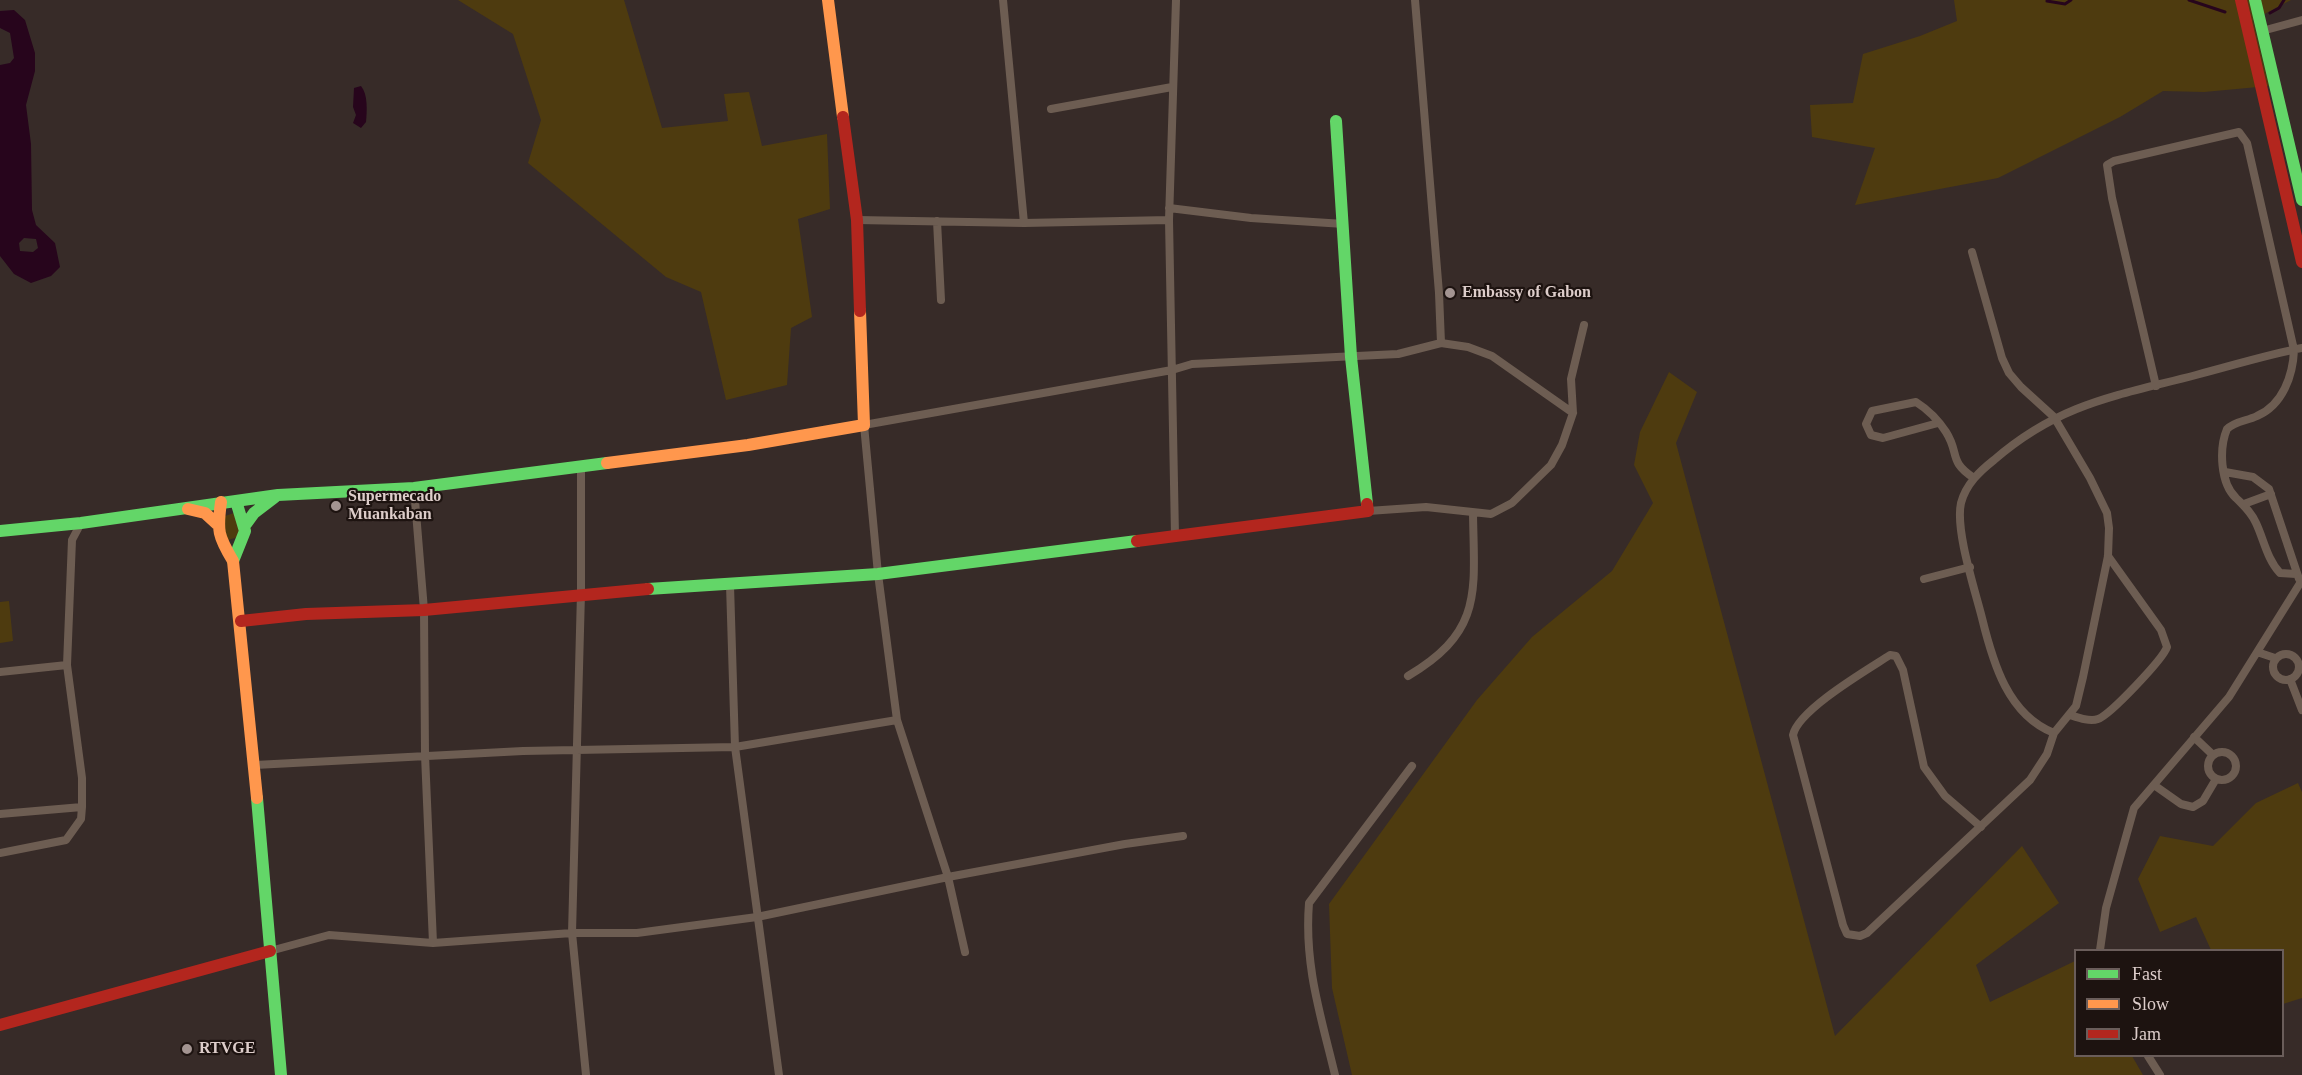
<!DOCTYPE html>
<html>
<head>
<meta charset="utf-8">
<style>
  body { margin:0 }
  #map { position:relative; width:2302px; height:1075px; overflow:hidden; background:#372b28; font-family:"Times New Roman",serif }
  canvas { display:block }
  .legend { position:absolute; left:2074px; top:949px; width:210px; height:108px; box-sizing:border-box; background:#1d1310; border:2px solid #6a5d5a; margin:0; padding:8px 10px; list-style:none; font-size:18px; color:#ddcdca }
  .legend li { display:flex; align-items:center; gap:12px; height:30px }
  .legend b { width:30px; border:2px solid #6a5d5a }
</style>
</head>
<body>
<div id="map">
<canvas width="2302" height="1075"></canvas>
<ul class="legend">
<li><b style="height:8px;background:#63d668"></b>Fast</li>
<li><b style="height:8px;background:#ff974d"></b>Slow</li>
<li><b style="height:8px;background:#b3261e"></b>Jam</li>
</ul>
</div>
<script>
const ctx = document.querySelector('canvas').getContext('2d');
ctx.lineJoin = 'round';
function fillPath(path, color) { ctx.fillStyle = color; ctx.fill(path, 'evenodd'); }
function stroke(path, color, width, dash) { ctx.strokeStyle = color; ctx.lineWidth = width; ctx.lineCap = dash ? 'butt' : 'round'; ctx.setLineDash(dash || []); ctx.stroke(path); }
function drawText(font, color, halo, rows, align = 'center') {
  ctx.font = font + ' "Times New Roman",serif'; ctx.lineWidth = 4.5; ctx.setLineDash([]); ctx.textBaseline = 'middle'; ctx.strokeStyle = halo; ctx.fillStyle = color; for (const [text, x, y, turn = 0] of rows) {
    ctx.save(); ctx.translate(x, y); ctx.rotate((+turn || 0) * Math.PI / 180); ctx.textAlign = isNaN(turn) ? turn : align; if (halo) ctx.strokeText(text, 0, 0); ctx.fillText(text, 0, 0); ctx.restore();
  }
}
fillPath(new Path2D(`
  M458 0H624L662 128 728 121 724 94 749 92 762 146 827 134 830 209 798 219 812 317 791 328 787 385 726 400 701 292 666 277 528 163 541 120 513 34Z
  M1954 0H2291L2253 20 2269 86 2204 92 2163 91 2120 117 1998 178 1855 205 1875 148 1812 137 1810 105 1853 103 1863 54 1920 36 1957 21Z
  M1669 372 1697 392 1676 443 1835 1036 2022 846 2059 903 1976 965 1990 1002 2075 961 2076 1056H2132L2143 1075H1352L1332 988 1329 904 1477 700 1532 637 1612 571 1653 503 1634 465 1640 432Z
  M234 513 241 516V536L228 540 223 536 221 522 225 516Z
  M9 601 13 641 0 643V602Z
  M2298 783 2302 792V998L2283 1004 2282 950H2211L2196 917 2160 932 2138 879 2160 836 2213 846 2256 803Z`), '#4e3b0f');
fillPath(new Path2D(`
  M14 10 25 20 35 53V71L26 105 31 144 32 210 36 225 55 243 60 267 51 276 31 283 14 274 0 256V65L10 63 14 58 10 33 0 28V11ZM24 238 36 239 38 248 33 252 20 251 19 243Z
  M361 86C368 94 367 111 366 122L361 128 353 123 356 115 353 107 354 88Z`), '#27051c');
stroke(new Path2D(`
  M2189 0 2225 12
  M2047 1 2065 4 2071 0
  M2270 13 2279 8 2284 0`), '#27051c', 3);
stroke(new Path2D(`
  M1003 0 1024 223
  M2262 31 2302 20
  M1051 109 1172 87
  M1169 208 1251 218 1344 224
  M857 220 1024 223 1169 220
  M937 221 941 300
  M1972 252 2002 358 2009 373 2021 387 2054 417 2090 478 2107 513 2109 528 2108 556 2083 677 2076 706 2054 733 2047 754 2030 780 1867 933 1860 936 1847 934 1843 925 1793 735C1798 710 1867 670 1890 655L1896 656 1903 670 1924 767 1945 796 1981 827
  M1441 343 1468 347 1492 356 1573 413
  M2156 386 2112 198 2107 165 2114 161 2239 132 2247 143 2294 350C2293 375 2283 405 2257 416 2247 421 2235 421 2227 429 2219 448 2220 483 2236 498 2244 506 2251 512 2256 523 2264 540 2267 559 2280 573L2296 574
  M1938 423 1883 438 1871 435 1866 424 1872 411 1916 402C1927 409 1939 421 1946 432 1960 454 1948 461 1974 478
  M581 466V593L572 933 586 1075
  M2225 472 2253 477 2269 489 2299 579
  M414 488 424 610 425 755 433 943
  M2244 504 2271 494
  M1368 511 1426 507 1491 514 1512 503 1551 465 1562 445 1573 413 1571 379 1584 325
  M1175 536 1169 220 1176 0
  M1924 579 1970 567
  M730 585 735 747 779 1075
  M2257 652 2275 658
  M2273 667a13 13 0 1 1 26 0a13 13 0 1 1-26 0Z
  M0 672 67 665
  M1408 676C1484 631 1474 591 1473 513
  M2290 679 2302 710
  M2070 715C2079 718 2090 722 2098 719 2110 715 2163 659 2167 647L2161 630 2108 556
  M2054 733C2008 715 1993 663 1982 618 1975 590 1955 530 1961 503 1966 484 1980 471 1994 460 2060 403 2116 396 2196 375 2231 366 2266 355 2302 348
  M2194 737 2213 755
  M2208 766a14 14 0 1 1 28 0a14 14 0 1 1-28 0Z
  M255 765 523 751 735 747 897 720
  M2154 785 2181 804 2193 807 2203 801 2216 779
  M0 814 82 807
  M0 853 66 840 81 819 82 807V778L67 665 72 540 81 523
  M2100 950 2106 908 2134 808 2229 697 2302 580
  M270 951 329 935 433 943 572 933H637L757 917 948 877 1125 844 1183 836
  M965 952 948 877 897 720 878 574 864 425 1172 370 1192 364 1398 354 1441 343 1439 293 1415 0
  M2148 1056 2160 1075
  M1335 1075C1321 1016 1304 966 1309 903L1412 766`), '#6d5d52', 8);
stroke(new Path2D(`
  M2255 0 2302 200
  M1336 121 1351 357 1367 504
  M246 524 254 513 275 497
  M0 531 81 523 278 495 414 488 607 463
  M233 561 245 531 236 501
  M648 589 878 574 1137 541
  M257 798 281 1075`), '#63d668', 12);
stroke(new Path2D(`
  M828 0 843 117
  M607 463 748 445 864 425 860 311
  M221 502C217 531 218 536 233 561L257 798
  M188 509 205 513 217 524`), '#ff974d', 12);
stroke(new Path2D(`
  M2241 0 2302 262
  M843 117 857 220 860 311
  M1137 541 1368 511 1367 504
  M241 621 306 614 424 610 648 589
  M0 1025 270 951`), '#b3261e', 12);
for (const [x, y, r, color] of [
  [1450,293,6,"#a39491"],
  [336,506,6,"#a39491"],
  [187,1049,6,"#a39491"]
]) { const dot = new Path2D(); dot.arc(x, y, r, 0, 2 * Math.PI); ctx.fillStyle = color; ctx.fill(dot); stroke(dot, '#1d1310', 2); }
drawText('bold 16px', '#ddcdca', '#1d1310', [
  ["Embassy of Gabon",1462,293],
  ["Supermecado",348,497],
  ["Muankaban",348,515],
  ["RTVGE",199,1049]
], 'left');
</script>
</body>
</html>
